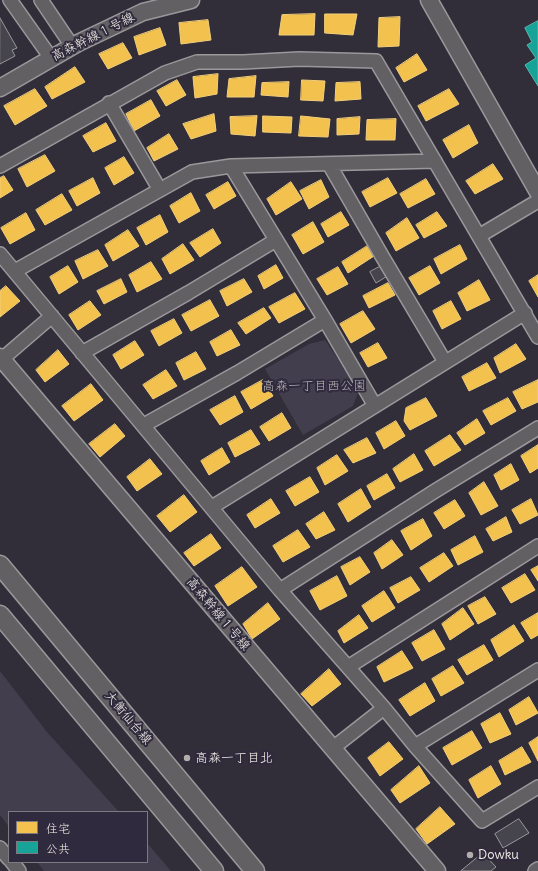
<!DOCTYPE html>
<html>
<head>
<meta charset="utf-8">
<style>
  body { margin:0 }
  #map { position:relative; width:538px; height:871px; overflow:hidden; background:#312e39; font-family:Delius,"Klee One",sans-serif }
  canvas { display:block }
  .legend { position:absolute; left:8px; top:811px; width:140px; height:52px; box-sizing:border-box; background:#2f2a3d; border:1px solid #7e7a81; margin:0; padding:5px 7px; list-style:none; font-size:12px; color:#f4f1e8 }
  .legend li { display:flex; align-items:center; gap:8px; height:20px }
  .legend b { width:20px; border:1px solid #7e7a81 }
</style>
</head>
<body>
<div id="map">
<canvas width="538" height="871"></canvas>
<ul class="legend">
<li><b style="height:11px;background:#f2c14e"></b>住宅</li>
<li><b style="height:11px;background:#17a398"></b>公共</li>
</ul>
</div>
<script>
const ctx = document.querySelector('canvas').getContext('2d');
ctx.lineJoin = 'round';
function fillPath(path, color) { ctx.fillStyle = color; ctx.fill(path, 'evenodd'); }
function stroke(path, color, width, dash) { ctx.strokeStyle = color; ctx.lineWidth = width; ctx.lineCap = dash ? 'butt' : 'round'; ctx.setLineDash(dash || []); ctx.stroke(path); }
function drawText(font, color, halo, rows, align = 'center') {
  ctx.font = font + ' Delius,"Klee One",sans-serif'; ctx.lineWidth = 4; ctx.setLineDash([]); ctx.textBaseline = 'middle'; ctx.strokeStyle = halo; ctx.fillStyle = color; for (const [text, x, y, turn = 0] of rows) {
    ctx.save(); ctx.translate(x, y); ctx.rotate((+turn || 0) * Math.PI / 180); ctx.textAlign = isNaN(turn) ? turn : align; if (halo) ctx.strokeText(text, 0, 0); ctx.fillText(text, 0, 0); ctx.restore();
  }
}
fillPath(new Path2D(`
  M325 340 359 390 353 406 303 435 265 369 309 344Z
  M0 671 47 732 119 812H9V827L0 815Z
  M147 843 171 871H44L37 862H147Z`), '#423e4d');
const homes = new Path2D(`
  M315 14 314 35H279L282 15Z
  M325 14H357L353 35 325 33Z
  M400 17 399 46 378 47 379 18Z
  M208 20 211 40 181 44 179 23Z
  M160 28 166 45 139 55 134 37Z
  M123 43 132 58 108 69 99 54Z
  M417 54 427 70 404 82 396 68Z
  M75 67 85 82 52 99 45 87Z
  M218 74 217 94 195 98 193 77Z
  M256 76 254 97H227L229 79Z
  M177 80 186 95 166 106 157 91Z
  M302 80 325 81 323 101 301 100Z
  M289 82 288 97 261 95 262 83Z
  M360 82 361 99 335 101 336 83Z
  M35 89 47 106 15 125 4 106Z
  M449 89 459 104 426 121 418 106Z
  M151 100 160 116 134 131 126 114Z
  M214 114 216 131 191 139 183 124Z
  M257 116 255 136 231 134 230 117Z
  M263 116 292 117 291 133 263 132Z
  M301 116 330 119 328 137 299 136Z
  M360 117 359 134 337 135V119Z
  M396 119 395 140H366L367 120Z
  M106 123 116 141 93 152 83 136Z
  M469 125 478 143 453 158 443 140Z
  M169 134 178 149 154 161 147 148Z
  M45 155 55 171 27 187 18 169Z
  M124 157 134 173 114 185 105 168Z
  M493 164 503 179 475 194 466 181Z
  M4 176 13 190 0 198V178Z
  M93 178 100 193 77 206 69 191Z
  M388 178 397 193 370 207 362 192Z
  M426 179 435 194 408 208 400 194Z
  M321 180 329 197 309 209 300 191Z
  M228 182 236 196 214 209 206 195Z
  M291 182 302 199 276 215 267 199Z
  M191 193 200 211 179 223 170 206Z
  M62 194 72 210 45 225 36 210Z
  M341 212 349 225 328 237 321 224Z
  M437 212 447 226 424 238 416 225Z
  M26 213 35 230 10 244 1 228Z
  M160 215 168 232 146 245 137 228Z
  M407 218 419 238 396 251 386 233Z
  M313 222 324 242 303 254 292 235Z
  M213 229 221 243 200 257 190 243Z
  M128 230 139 246 113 261 105 245Z
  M183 244 194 260 170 274 162 259Z
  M369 245 374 256 348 273 342 262Z
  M460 245 467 259 441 274 434 259Z
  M98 250 108 266 83 279 75 261Z
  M151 262 162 279 137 292 129 275Z
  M276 265 283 278 264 289 258 276Z
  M68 266 78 282 59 294 50 277Z
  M430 266 440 283 419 295 409 278Z
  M338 267 348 284 327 295 317 279Z
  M538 275V297L529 281Z
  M121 279 127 292 104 304 97 291Z
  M244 279 252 292 227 306 220 291Z
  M479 280 490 300 467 311 458 293Z
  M388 283 395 295 369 308 363 296Z
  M6 286 20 301 0 317V291Z
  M295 293 305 309 279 323 269 307Z
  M210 300 219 316 191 331 182 315Z
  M90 301 101 315 78 330 69 315Z
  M451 301 461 319 442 329 433 311Z
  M264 308 271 318 246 334 238 323Z
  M363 311 375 329 351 343 340 324Z
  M174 319 182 333 159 346 151 331Z
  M231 330 240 345 217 356 210 342Z
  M135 341 144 355 121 369 113 355Z
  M378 343 387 358 368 367 360 353Z
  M516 344 526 359 500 373 494 358Z
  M58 350 69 364 45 382 36 370Z
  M196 352 206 369 184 380 176 363Z
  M487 363 496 378 469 391 462 377Z
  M166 370 177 386 153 399 143 385Z
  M263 380 273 396 251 409 241 392Z
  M538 380V402L522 409 513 392Z
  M91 384 103 400 74 421 62 406Z
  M235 396 243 412 220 425 210 410Z
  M426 398 437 416 410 430 404 421 406 408Z
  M508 398 516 411 491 425 483 411Z
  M282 413 291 428 269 441 260 427Z
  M477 419 485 433 465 445 457 433Z
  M396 421 405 436 384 449 376 433Z
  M115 424 125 436 100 457 89 444Z
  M251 430 260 444 235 457 228 443Z
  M450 435 461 450 434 466 425 451Z
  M367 438 376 453 353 463 344 450Z
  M538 445V468L530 473 521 456Z
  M222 448 230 462 209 475 201 461Z
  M414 454 423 470 400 482 393 469Z
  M337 455 348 471 325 485 317 468Z
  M150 459 162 474 137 491 127 477Z
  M511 464 519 480 501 490 494 475Z
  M387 474 395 488 374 500 367 486Z
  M310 477 319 492 295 506 286 491Z
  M484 482 498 506 481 515 469 493Z
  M361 489 371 507 348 522 338 504Z
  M184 495 197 512 170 532 157 516Z
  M271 499 280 513 255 528 247 515Z
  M531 499 538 515 520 524 512 510Z
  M455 500 465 516 444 529 434 513Z
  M324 512 335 530 316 539 306 524Z
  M506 517 512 532 493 541 486 529Z
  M423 519 432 536 411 550 401 531Z
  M298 530 310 547 283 562 273 546Z
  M211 534 221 548 194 566 184 553Z
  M475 536 483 552 458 565 451 550Z
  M392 540 403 555 382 569 374 553Z
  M444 553 453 566 429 582 420 568Z
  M360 557 370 572 350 585 341 567Z
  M538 566V581L531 570Z
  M242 567 257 587 228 606 215 586Z
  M525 574 535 590 511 603 502 588Z
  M337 576 347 596 320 610 310 591Z
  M411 577 420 590 398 603 390 588Z
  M384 591 395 608 372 622 362 606Z
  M485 597 496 614 478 624 468 606Z
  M268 603 280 619 252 639 243 624Z
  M463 608 474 624 450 640 442 624Z
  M538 613V635L531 639 521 623Z
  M359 615 368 628 344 643 338 631Z
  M514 625 524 641 499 657 491 640Z
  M434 630 445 649 422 661 412 643Z
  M484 645 493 660 467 675 458 660Z
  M402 651 413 668 384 682 377 667Z
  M453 666 464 683 441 696 432 679Z
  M329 669 341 684 312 706 301 694Z
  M425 683 435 701 410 716 399 700Z
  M529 697 538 713 516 725 509 710Z
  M500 713 511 734 490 743 481 724Z
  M472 731 482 748 452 765 443 748Z
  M538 737V761L529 743Z
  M389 742 403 759 380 776 368 758Z
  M522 747 531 762 505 775 499 761Z
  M419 766 430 783 400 803 391 790Z
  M491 766 501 784 478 798 469 780Z
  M440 807 455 824 427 844 416 829Z`);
fillPath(homes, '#f2c14e');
stroke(homes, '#f3cf7c', 1);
const public = new Path2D(`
  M538 21V86L525 65 536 58 527 45 532 42 525 28Z`);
fillPath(public, '#17a398');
stroke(public, '#59bab0', 1);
const building = new Path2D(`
  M0 18 17 48 12 50 15 56 0 64Z
  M383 265 389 275 376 283 370 272Z
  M519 819 529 833 503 848 495 834Z
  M483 853 496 867 491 871H461Z`);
fillPath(building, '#46444c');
stroke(building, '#9a989b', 1);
const minor = new Path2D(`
  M10 0 51 58
  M41 0 72 46
  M109 103 160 190
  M329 164 382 256 445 362
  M0 166 165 73 197 62H243L299 59 376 61 538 337
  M231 166 325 320 375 406
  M479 236 538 201
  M0 254 280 590 384 708 415 746 482 821 538 787
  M15 271 192 172 231 166 435 161
  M82 353 188 293 276 240
  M2 359 52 316
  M144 425 237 373 325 320
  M212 507 525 313
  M280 590 435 491 538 428
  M348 667 538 546
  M415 746 538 670
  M333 748 384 708
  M0 848 9 859
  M12 862 19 871
  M535 871 538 869`);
const tertiary = new Path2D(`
  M429 0 538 192
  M0 88 78 43 143 12 191 0
  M0 357 437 871`);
const secondary = new Path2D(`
  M0 565 255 871
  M0 615 214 871`);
stroke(minor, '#9a989b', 16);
stroke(tertiary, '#9a989b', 19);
stroke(secondary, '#9a989b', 21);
stroke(minor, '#626063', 13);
stroke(tertiary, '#626063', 16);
stroke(secondary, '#626063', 18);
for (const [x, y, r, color] of [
  [187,758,4,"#b0adab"],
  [470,855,4,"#b0adab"]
]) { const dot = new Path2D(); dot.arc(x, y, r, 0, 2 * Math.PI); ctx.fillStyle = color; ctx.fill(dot); stroke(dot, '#2f2a3d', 1.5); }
drawText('13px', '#f4f1e8', '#2f2a3d', [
  ["高森幹線１号線",93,37,-27],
  ["高森幹線１号線",218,614,50],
  ["大衡仙台線",128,718,50]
]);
drawText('13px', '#b7b3b3', '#2f2a3d', [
  ["高森一丁目西公園",314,386]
]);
drawText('13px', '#f4f1e8', '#2f2a3d', [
  ["高森一丁目北",195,758],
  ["Dowku",478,855]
], 'left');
</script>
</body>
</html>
